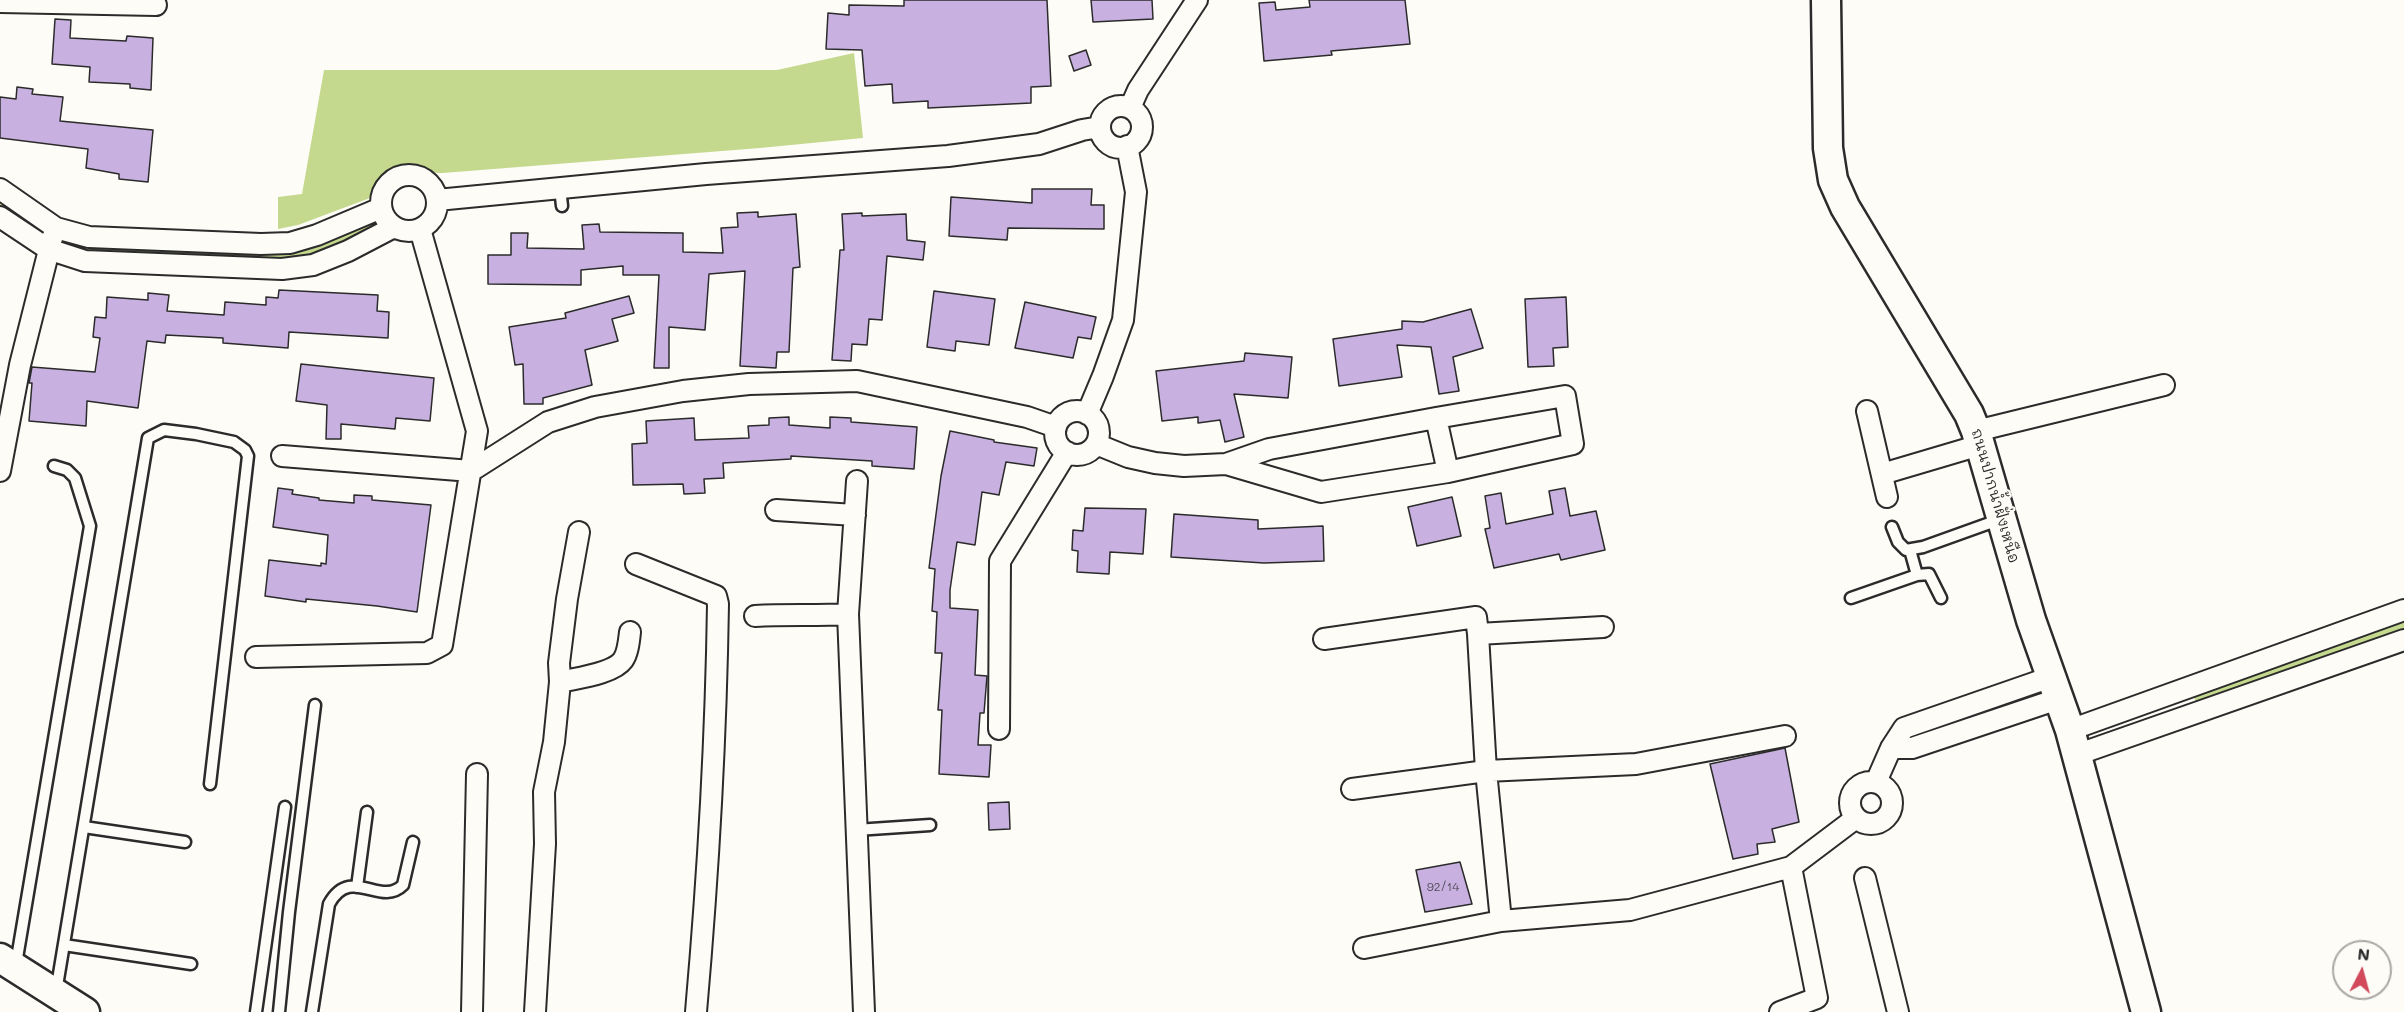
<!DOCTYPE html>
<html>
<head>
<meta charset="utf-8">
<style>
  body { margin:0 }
  #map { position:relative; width:2404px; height:1012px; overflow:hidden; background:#fdfcf7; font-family:Mali,sans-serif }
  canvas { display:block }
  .north { position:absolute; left:2332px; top:940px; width:60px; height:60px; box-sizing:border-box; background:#fdfcf7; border:2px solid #a9a8a5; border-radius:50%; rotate:6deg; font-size:16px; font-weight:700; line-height:24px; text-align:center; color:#2b2b2b }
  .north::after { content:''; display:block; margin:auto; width:21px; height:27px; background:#d1495b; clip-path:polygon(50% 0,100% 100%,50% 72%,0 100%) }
</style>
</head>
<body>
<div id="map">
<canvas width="2404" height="1012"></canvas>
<div class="north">N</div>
</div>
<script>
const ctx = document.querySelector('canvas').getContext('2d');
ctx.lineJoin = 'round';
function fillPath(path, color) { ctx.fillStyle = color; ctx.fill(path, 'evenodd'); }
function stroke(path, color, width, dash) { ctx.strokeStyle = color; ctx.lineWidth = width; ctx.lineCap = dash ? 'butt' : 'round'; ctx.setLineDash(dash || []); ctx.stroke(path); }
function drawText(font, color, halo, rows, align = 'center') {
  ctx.font = font + ' Mali,"Playpen Sans Thai",sans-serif'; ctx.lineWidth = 4.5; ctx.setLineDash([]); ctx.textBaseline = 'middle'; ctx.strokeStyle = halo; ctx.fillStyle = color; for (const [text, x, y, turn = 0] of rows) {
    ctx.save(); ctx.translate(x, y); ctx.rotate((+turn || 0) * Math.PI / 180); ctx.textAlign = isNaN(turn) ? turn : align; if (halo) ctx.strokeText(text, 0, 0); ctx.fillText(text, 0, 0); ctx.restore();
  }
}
fillPath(new Path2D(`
  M854 53 863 138 760 148 443 173C418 173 404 165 380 176L370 198 298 225 278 229V197L302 194 324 70H777Z
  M0 196 39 224 32 233 0 212Z
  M374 216 379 227 309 257 276 261 102 254 73 250 76 239 258 251Z
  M2404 616V633L2198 707 2192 692Z`), '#c5d98e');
const building = new Path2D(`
  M904 0H1047L1051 86 1031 87V103L928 108V101L893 103 892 84 865 86 862 50 826 49 828 13 849 15V5L904 6Z
  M1091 0H1152L1153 19 1093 22Z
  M1309 0H1405L1410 44 1331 51 1332 55 1264 61 1259 3 1275 2 1276 10 1310 7Z
  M55 19 71 20 70 38 126 41 127 36 153 38 151 90 130 88V84L89 82 90 67 52 64Z
  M1086 50 1091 65 1074 71 1069 56Z
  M17 87 33 89 32 94 63 97 60 121 153 130 148 182 119 179V174L86 168 88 149 0 138V97L16 99Z
  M1032 189H1092L1091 205H1104V229L1008 228 1007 240 949 236 951 197 1032 203Z
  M758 212V217L796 214 800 267 793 268 789 352H777L776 368 740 366 745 271 709 274 705 330 669 327V368H654L659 275H623V266L581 270V285L488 284V255H511V233H528L527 248 584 249 582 225 599 224 600 232 683 233V252L723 253 721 228 738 227 737 213Z
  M862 213V216L906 214 907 240 925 242 923 260 887 256 882 320 869 319 867 345 852 344 851 361 832 360 840 250H844L842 214Z
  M279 290 378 295 377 311 389 312 388 338 289 332 288 348 223 343V338L166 335 165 343 147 341 138 408 87 401 86 426 29 421 32 383H29L32 367 95 372 100 338 93 337 95 317 106 318 107 297 148 300V293L169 295 167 311 224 315 225 302 266 305V297L278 298Z
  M934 291 995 299 989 345 956 341 955 351 927 347Z
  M629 296 634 313 612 319 618 341 585 350 592 385 543 398V404H524L523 364 515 365 509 327 566 318 565 313Z
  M1566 297 1568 347 1553 348 1554 366 1528 367 1525 299Z
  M1025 302 1096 317 1091 339 1078 337 1073 358 1015 348Z
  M1471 309 1483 348 1453 357 1459 391 1439 394 1431 347 1397 345 1402 377 1339 386 1333 339 1402 329V321L1423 322Z
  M1245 353 1292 357 1288 398 1234 394 1244 437 1225 442 1220 420 1198 423V417L1162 421 1156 371 1244 361Z
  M301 364 434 378 430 421 396 418 395 429 341 424V439H326L327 405 296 401Z
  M789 417V425L830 428V417L851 418V422L917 427 914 469 872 466V461L791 456V459L723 463 724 478 704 479 705 493 684 494 683 484 633 485 632 444 647 443 646 421 694 418 695 440 749 438 748 426 769 425V418Z
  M950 431 994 440V442L1037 448 1034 466 1006 462 999 495 982 492 975 545 957 542 950 590V608L978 610 975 675 987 676 984 713H980L978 745H991L989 777 939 774 942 710H938L942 653H935L937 612 932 611 935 569 929 568 941 476Z
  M278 488 293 490 292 494 319 498V500L354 503V495L372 496V500L431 505 417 612 377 606 306 599V602L265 596 269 560 321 566V563L326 564 328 535 273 527Z
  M1565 488 1570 516 1596 511 1605 550 1561 560 1559 554 1494 568 1485 529 1490 528 1485 496 1501 493 1506 524 1553 514 1549 491Z
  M1452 497 1461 536 1417 546 1408 507Z
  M1085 508 1146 509 1143 554 1110 552 1109 574 1077 572 1078 551 1072 550 1073 530 1083 531Z
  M1174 514 1258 520V529L1323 526 1324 561 1264 563 1171 557Z
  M1785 748 1799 822 1772 829 1775 842 1757 844 1758 854 1733 859 1710 764Z
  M1009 802 1010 829 989 830 988 803Z
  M1460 862 1472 904 1425 912 1416 870Z`);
fillPath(building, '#c8b1e0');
stroke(building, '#2b2b2b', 1.5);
const lane = new Path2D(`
  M560 188 562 206
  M1892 527 1898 542 1906 550 1923 547 2001 519
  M1910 550 1917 575 1929 574 1941 598
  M1851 598 1917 575
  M84 827 185 842
  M856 830 930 825
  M357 887 367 812
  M64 945 191 964
  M16 964 90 526 75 478 67 470 54 466
  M56 992 148 438 164 430 196 434 234 442 245 450 248 456 210 784
  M256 1012 285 807
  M279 1012 289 912 315 705
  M312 1012 329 904C351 864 380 908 403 885L413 842`);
const street = new Path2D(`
  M0 2 156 5
  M1100 127a21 21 0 1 1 42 0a21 21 0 1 1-42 0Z
  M1130 108 1138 90 1197 0
  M381 203a28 28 0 1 1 56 0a28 28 0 1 1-56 0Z
  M0 189 56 228 89 237 261 244 290 243 317 235 381 208
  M437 200 706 174 948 156 1039 144 1082 130 1100 127
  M0 217 48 249 85 261 282 269 313 265 348 251 394 227
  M1867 411 1887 497
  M1055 433a22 22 0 1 1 44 0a22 22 0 1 1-44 0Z
  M1087 414 1103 376 1123 320 1136 192 1127 146
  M1436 418 1448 472
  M1976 431 2164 385
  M1096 444 1128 457 1155 463 1184 466 1226 464 1269 449 1436 418 1565 396 1573 444 1448 472 1321 492 1226 464
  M282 456 471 471 548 422 595 407 683 391 749 384 857 381 1027 417 1056 427
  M0 471 20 365 52 238
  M1882 474 1980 445
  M857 481 848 614 864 1012
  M776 510 855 515
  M636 564 716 596 718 604C716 740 708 876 696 1012
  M755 616C787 614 817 616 848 614
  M1478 634 1603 627
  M1324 639 1476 617 1478 634 1486 771 1636 764 1785 736
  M256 657 427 653 442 645 477 431 420 229
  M560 682C576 678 613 674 623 660 628 653 629 641 630 632
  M999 729 1000 561 1067 452
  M2070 730 2404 610
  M1891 748H1912L2058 699
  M2076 755 2404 640
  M1850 803a21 21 0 1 1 42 0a21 21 0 1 1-42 0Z
  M1876 782 1891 748 1904 728 2051 677
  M1352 789 1486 771 1501 921
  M1865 878 1898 1012
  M1364 948 1501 921 1630 910 1791 867 1856 818
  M472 1012 477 774
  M535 1012 545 844 544 792 554 742 560 682 559 663 567 599 579 532
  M1780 1012 1817 998 1791 867`);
const secondary = new Path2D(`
  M1826 0 1828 148 1833 180 1845 207 1969 414 1976 431 2031 620 2070 730 2146 1012
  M0 958 85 1012`);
stroke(lane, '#2b2b2b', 15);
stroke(street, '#2b2b2b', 24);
stroke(secondary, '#2b2b2b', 33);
stroke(lane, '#fdfcf7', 10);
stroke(street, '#fdfcf7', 20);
stroke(secondary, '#fdfcf7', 28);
drawText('12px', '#524c58', null, [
  ["92/14",1443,887]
]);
drawText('15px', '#2b2b2b', '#fdfcf7', [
  ["ถนนปากน้ำฝั่งเหนือ",1995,496,74]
]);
</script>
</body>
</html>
